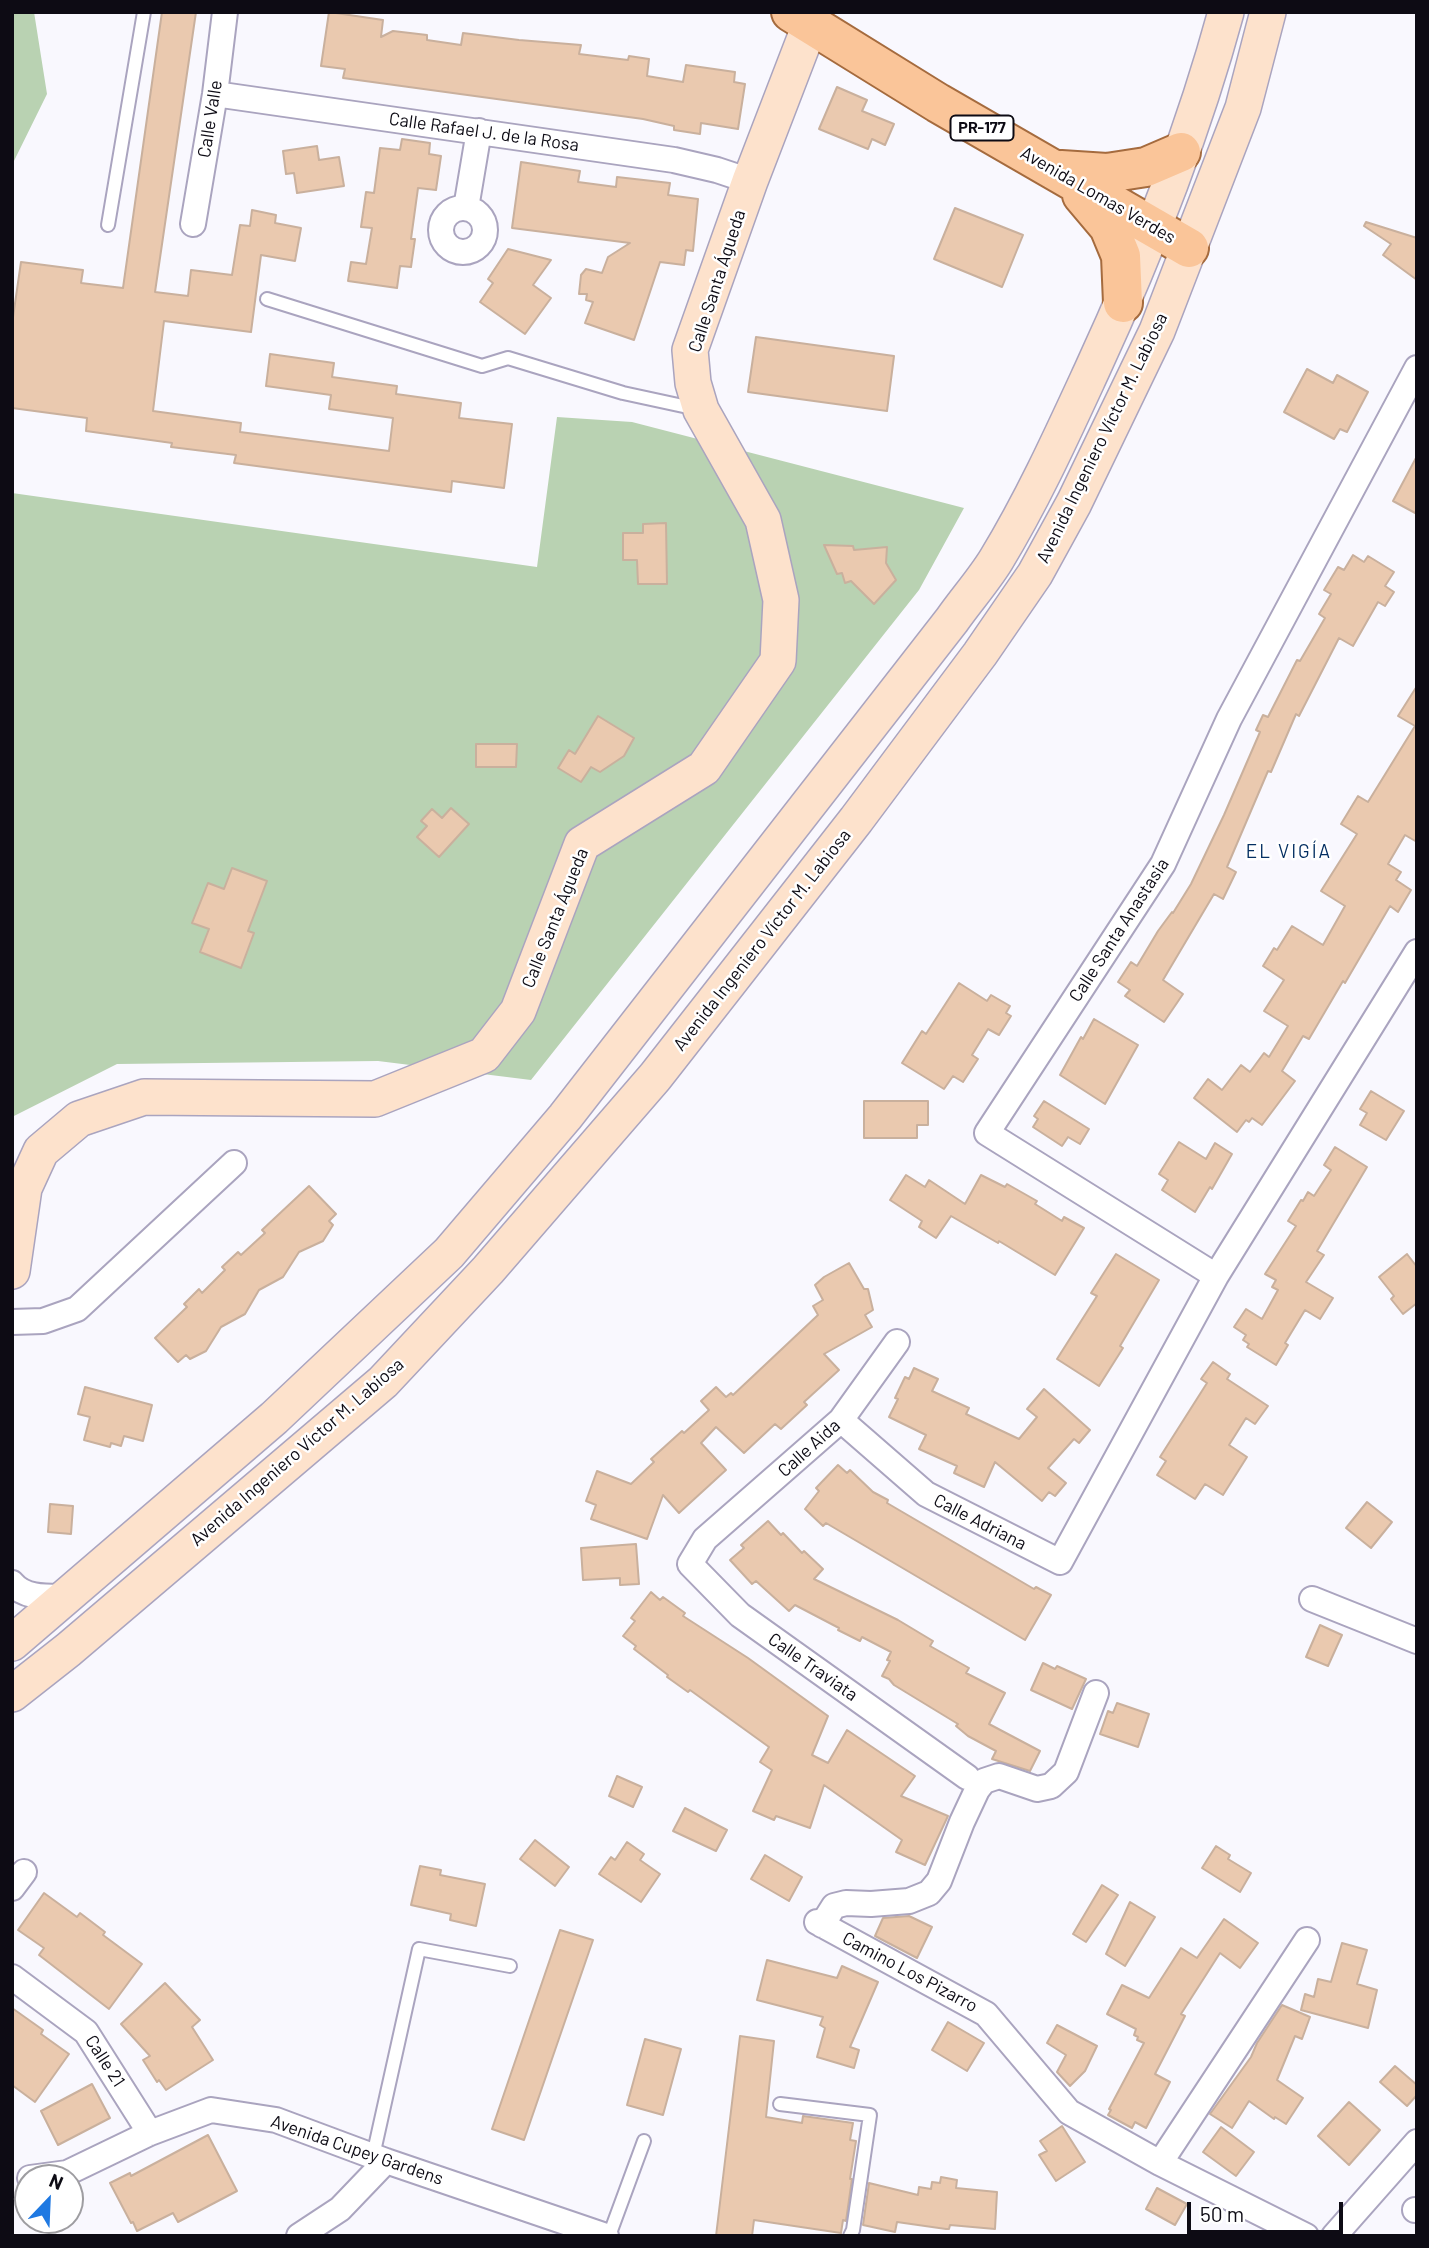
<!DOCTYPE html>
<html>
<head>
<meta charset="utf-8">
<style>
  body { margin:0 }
  #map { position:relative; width:1429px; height:2248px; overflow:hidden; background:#f9f8fe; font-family:Barlow,sans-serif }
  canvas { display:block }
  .frame { position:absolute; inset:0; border:14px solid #0d0b14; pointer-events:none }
  .north { position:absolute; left:14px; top:2164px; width:70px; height:70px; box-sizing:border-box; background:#fff; border:2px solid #9e9da1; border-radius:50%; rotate:23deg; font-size:19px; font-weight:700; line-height:28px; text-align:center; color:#0d0b14 }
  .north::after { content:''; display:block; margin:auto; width:24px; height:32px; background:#1f79e2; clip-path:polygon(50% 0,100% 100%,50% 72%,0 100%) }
  .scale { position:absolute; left:1187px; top:2202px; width:156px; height:32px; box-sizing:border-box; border:4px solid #0d0b14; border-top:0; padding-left:9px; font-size:21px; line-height:24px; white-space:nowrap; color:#0d0b14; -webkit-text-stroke:5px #fff; paint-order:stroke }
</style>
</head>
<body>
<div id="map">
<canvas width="1429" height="2248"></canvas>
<div class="frame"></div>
<div class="north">N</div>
<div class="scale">50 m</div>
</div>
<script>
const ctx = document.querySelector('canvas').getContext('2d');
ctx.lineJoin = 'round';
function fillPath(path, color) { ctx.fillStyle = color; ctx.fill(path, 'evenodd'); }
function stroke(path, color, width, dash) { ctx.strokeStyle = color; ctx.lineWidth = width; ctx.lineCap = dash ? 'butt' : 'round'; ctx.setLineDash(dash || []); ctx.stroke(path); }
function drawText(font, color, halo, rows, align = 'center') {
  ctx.font = font + ' Barlow,sans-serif'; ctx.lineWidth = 5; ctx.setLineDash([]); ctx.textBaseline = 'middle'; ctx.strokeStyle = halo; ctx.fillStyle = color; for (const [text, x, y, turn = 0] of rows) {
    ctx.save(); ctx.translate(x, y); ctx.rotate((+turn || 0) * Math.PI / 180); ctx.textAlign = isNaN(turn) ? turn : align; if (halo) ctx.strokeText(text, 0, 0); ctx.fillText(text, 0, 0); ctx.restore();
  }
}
fillPath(new Path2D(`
  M12 12H34L47 94 12 165Z
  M557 417 632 422 964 508 919 590 531 1080 378 1061 117 1064 12 1117V493L537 567Z`), '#b9d2b2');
const building = new Path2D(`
  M162 12H196L155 292 188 296 191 270 232 275 240 225 250 226 252 210 276 215 275 223 301 228 295 261 261 255 251 332 164 321 153 411 241 423 240 432 389 451 393 418 329 409 331 395 266 386 270 354 334 363 332 377 397 386 396 394 461 403 459 418 512 424 504 488 452 481 451 492 234 463 236 455 171 447 172 443 86 431 87 418 12 408V324L21 262 83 270 81 283 123 288Z
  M329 12 383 20 381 37 393 31 427 35V40L461 45 463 33 519 40 581 45 579 54 628 60 629 56 649 59 647 76 683 82 686 65 735 72 734 82 745 84 738 129 701 123 700 134 674 130V126L643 119 343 78 345 69 321 66Z
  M837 87 867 100 862 111 894 124 885 145 872 139 868 149 819 129Z
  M402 139 430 143 429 154 441 156 436 190 418 188 411 239H415L411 267 400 266 397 288 348 281 351 262 366 264 372 228 361 227 366 192 374 193 380 148 400 150Z
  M317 146 319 160 339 157 344 186 297 193 294 173 286 174 283 151Z
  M521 162 580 171 578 182 616 187 617 177 670 183 668 195 698 199 693 251 686 250 684 265 660 262 634 340 585 323 593 302 586 300 587 294H579L581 275 586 269 602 273 608 257 630 243 512 228Z
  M955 208 1023 235 1002 287 934 259Z
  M1366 222 1417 238V280L1383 255 1391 244 1364 226Z
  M508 249 551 260 533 285 551 298 525 334 480 302 493 283 488 279Z
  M756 337 894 356 887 411 748 392Z
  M1307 369 1333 383 1337 375 1368 392 1347 432 1340 429 1334 439 1284 412Z
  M1417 456V514L1393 501Z
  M666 523 667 584H638L637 560H623V533H643V524Z
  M824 545 853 546 854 550 887 547 886 563 896 580 874 604 851 581 845 583 842 573 837 574Z
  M1353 555 1364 562 1368 556 1394 572 1385 586 1394 592 1385 606 1378 602 1353 646 1339 638 1299 716 1296 714 1271 772 1268 771 1227 867 1236 872 1223 899 1214 894 1163 980 1183 994 1164 1022 1125 996 1130 990 1118 982 1131 962 1137 966 1158 931 1172 912 1173 913 1191 884 1224 815 1260 732 1256 730 1263 715 1268 717 1297 660 1300 661 1325 618 1319 614 1331 594 1324 590 1338 567 1344 570Z
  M1417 686V842L1405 835 1388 864 1401 872 1396 880 1411 890 1398 912 1390 906 1345 983 1343 981 1309 1039 1303 1036 1282 1071 1295 1081 1262 1125 1252 1118 1249 1122 1246 1120 1237 1132 1194 1098 1208 1079 1222 1090 1241 1065 1250 1072 1264 1053 1269 1057 1288 1026 1264 1011 1284 980 1263 966 1274 948 1277 950 1292 926 1323 945 1345 906 1321 891 1357 834 1341 824 1358 796 1368 802 1415 726 1398 716Z
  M598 716 634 738 624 756 600 772 591 767 581 782 558 768 569 750 575 754Z
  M476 744H517L516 767H476Z
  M451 808 469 824 439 857 417 837 427 826 421 821 432 809 442 818Z
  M232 868 267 881 248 931 254 933 241 968 200 952 209 929 192 923 208 883 224 889Z
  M959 983 987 1001 991 995 1010 1006 1006 1013 1011 1016 999 1035 988 1029 972 1055 978 1059 963 1082 953 1076 944 1089 902 1063 922 1031 926 1034Z
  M1094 1019 1138 1045 1105 1104 1060 1075 1081 1037 1083 1039Z
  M1371 1091 1404 1111 1386 1140 1360 1125 1367 1113 1360 1109Z
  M864 1101H928V1125H917V1138H864Z
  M1044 1101 1089 1129 1080 1144 1068 1137 1062 1146 1033 1127 1038 1119 1034 1116Z
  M1179 1142 1206 1159 1215 1143 1232 1154 1212 1189 1210 1187 1195 1212 1162 1190 1168 1180 1159 1174Z
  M1335 1147 1367 1167 1317 1251 1324 1255 1306 1282 1333 1298 1320 1319 1305 1310 1285 1343 1288 1345 1276 1365 1247 1347 1249 1344 1243 1340 1246 1335 1234 1327 1246 1309 1262 1319 1278 1290 1272 1287 1276 1280 1265 1274 1296 1226 1288 1221 1301 1200 1303 1201 1308 1192 1314 1196 1331 1170 1324 1165Z
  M906 1175 925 1187 929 1180 965 1204 981 1175 1005 1187 1007 1184 1037 1201 1035 1204 1062 1221 1064 1217 1084 1228 1055 1275 999 1241 998 1243 951 1216 936 1238 919 1227 922 1221 890 1200Z
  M309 1186 336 1214 329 1221 333 1225 323 1241 299 1252 283 1277 259 1290 245 1314 221 1327 206 1351 190 1359 186 1355 178 1362 155 1338 187 1307 184 1304 199 1289 202 1293 225 1270 222 1267 238 1252 241 1255 265 1233 262 1230Z
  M1116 1254 1159 1280 1120 1346 1123 1348 1099 1386 1057 1359 1097 1296 1091 1293Z
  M1407 1254 1417 1267V1303L1403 1314 1391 1299 1394 1296 1379 1277Z
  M849 1263 864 1289H868L873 1310 865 1315 872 1327 824 1354 839 1370 804 1402 807 1405 781 1429 775 1424 744 1453 716 1427 701 1443 726 1470 679 1513 663 1495 647 1539 591 1519 596 1505 586 1501 597 1471 631 1484 654 1462 651 1459 682 1431 684 1433 709 1410 701 1401 716 1387 726 1397 731 1393 733 1395 818 1315 813 1306 823 1300 815 1285 824 1277Z
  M1213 1362 1230 1374 1227 1379 1268 1406 1255 1424 1246 1418 1229 1445 1247 1457 1223 1495 1205 1484 1195 1499 1157 1475 1166 1461 1160 1457 1207 1383 1201 1379Z
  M914 1368 938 1379 932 1391 969 1408 966 1414 1019 1439 1037 1417 1027 1409 1044 1389 1090 1430 1079 1443 1074 1439 1048 1468 1066 1483 1055 1496 1049 1492 1042 1501 995 1462 984 1487 954 1473 957 1466 919 1449 926 1435 889 1417 898 1399 895 1398 905 1377 909 1379Z
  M85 1387 152 1405 143 1441 124 1436 121 1446 111 1443 110 1447 84 1440 90 1417 78 1414Z
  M838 1465 847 1473 850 1470 873 1492 888 1500 887 1503 1034 1589 1036 1587 1051 1595 1025 1640 826 1523 823 1526 805 1509 819 1491 816 1488Z
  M1367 1502 1392 1522 1371 1548 1346 1528Z
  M50 1504 73 1506 71 1534 48 1532Z
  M768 1521 781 1535 783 1533 802 1553 804 1551 823 1569 814 1579 898 1620 933 1641 930 1646 969 1668 966 1673 1005 1693 989 1724 1040 1751 1030 1771 992 1759 996 1751 968 1736 956 1726 958 1724 894 1685 889 1679 882 1676 890 1661 887 1660 891 1652 862 1637 860 1641 838 1630 839 1628 795 1605 789 1611 756 1581 752 1584 730 1560 744 1548 741 1545Z
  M636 1544 639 1584 620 1585V1578L583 1580 581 1548Z
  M651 1592 660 1600 663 1597 685 1613 683 1616 748 1658 828 1716 812 1755 828 1763 847 1730 915 1776 901 1796 948 1816 925 1865 896 1852 902 1840 824 1785 810 1828 776 1816 774 1820 753 1811 772 1770 760 1762 769 1747 690 1690 688 1692 667 1677 668 1675 634 1649 636 1646 623 1636 635 1621 631 1618Z
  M1320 1625 1342 1635 1328 1666 1306 1657Z
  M1043 1663 1055 1669 1057 1666 1086 1679 1072 1709 1031 1690Z
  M1117 1703 1149 1714 1138 1747 1100 1734 1108 1711 1113 1713Z
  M617 1776 642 1787 633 1807 609 1796Z
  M685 1808 727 1830 716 1851 673 1831Z
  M535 1840 569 1867 555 1886 520 1859Z
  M627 1842 644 1854 640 1860 660 1874 641 1902 599 1874 611 1857 615 1860Z
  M1216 1846 1230 1855 1228 1859 1251 1873 1240 1892 1202 1868Z
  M765 1855 802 1877 789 1901 751 1879Z
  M420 1866 441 1870 440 1875 485 1884 476 1926 450 1920 451 1914 411 1905Z
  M1102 1885 1118 1895 1086 1942 1073 1934Z
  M44 1893 77 1917 80 1913 105 1932 103 1935 142 1964 109 2009 39 1955 44 1948 18 1930Z
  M1130 1902 1155 1917 1125 1966 1106 1954Z
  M909 1916 932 1927 917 1958 875 1936 883 1918Z
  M1224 1919 1258 1943 1240 1968 1220 1953 1181 2014 1185 2016 1155 2074 1170 2082 1146 2128 1135 2122 1132 2128 1108 2115 1111 2110 1109 2109 1144 2043 1137 2040 1138 2037 1134 2035 1136 2029 1107 2014 1122 1985 1149 1998 1181 1948 1197 1958Z
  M560 1930 593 1940 524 2140 492 2129Z
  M1342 1943 1367 1950 1357 1984 1377 1990 1368 2028 1301 2010 1305 1994 1314 1997 1318 1979 1331 1982Z
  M767 1960 837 1978 842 1966 878 1982 850 2047 859 2050 854 2068 817 2057 825 2028 820 2025 823 2017 757 2000Z
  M165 1983 200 2020 192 2027 213 2060 166 2090 159 2080 157 2082 143 2060 150 2056 121 2024Z
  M1282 2005 1310 2017 1302 2039 1295 2036 1277 2080 1303 2098 1286 2124 1275 2117 1274 2119 1249 2101 1232 2128 1210 2114 1251 2057 1257 2043Z
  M12 2008 43 2030 41 2034 69 2054 35 2102 12 2085Z
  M948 2022 984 2043 967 2071 932 2050Z
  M1057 2025 1097 2046 1085 2071 1070 2086 1057 2072 1066 2055 1047 2043Z
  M740 2036 774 2041 766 2117 802 2123 803 2116 853 2123 850 2140 856 2141 850 2179H852L846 2221 843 2220 841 2233 754 2220 752 2236H716Z
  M645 2039 681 2049 663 2115 627 2105Z
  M1395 2066 1417 2085V2095L1407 2106 1380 2082Z
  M92 2084 110 2118 58 2145 41 2111Z
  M1349 2102 1380 2130 1349 2165 1318 2136Z
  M1062 2126 1085 2162 1056 2181 1039 2155 1047 2151 1040 2141Z
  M1221 2127 1254 2152 1236 2176 1203 2152Z
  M208 2135 237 2191 178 2222 173 2213 137 2231 133 2222 131 2223 110 2183 130 2173 131 2176Z
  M941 2177 957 2180 956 2188 997 2192 995 2229 950 2225 949 2229H946L897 2222 895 2232 863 2225 869 2183 918 2195 919 2187 931 2189 932 2182 940 2183Z
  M1157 2188 1187 2204 1175 2225 1146 2209Z`);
fillPath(building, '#eac9af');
stroke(building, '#c9b09d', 2);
const lane = new Path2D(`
  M108 225 144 12
  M267 299 482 366 508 358 623 393 697 409
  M780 2104 870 2115 853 2230 850 2236
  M373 2156 419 1949 510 1966
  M609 2236 644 2141`);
const street = new Path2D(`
  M215 94 674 160 717 170 750 181
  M466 208 479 131
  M441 230a22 22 0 1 1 44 0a22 22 0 1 1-44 0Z
  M193 224 215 94 225 12
  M1216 1276 987 1133 1163 864 1229 719 1417 368
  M12 1322 43 1321 77 1309 234 1163
  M897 1342 841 1420 705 1539 690 1564 740 1615 967 1777
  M841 1420 926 1494 1060 1562 1216 1276 1417 952
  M12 1583C24 1598 46 1597 64 1597
  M1312 1599 1417 1641
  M12 1888 24 1872
  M817 1922 986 2014 1069 2112 1160 2163 1306 2236
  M822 1925 834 1906 846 1903 871 1904 909 1901 929 1893 939 1881 962 1822 977 1790 984 1781 999 1776 1037 1789 1051 1786 1066 1772 1096 1693
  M12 1977 86 2032 150 2133
  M1160 2163 1307 1940
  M30 2178 67 2173 150 2133 211 2110 276 2120 386 2161 606 2236
  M1415 2210H1417
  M299 2236 340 2209 386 2161
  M1334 2236 1417 2142`);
const secondary = new Path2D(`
  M12 1271 24 1188 41 1151 79 1119 144 1097 375 1099 484 1055 518 1011 582 844 704 768 778 661 781 600 763 520 701 410 693 383 690 350 750 181 810 25 812 12
  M12 1643 274 1418 449 1253 565 1117 952 620C966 600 983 581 996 560 1033 499 1062 435 1092 370 1146 253 1192 137 1226 12
  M12 1694 68 1650 383 1382 488 1270 655 1077 856 820 980 654 1035 574 1074 503 1157 331 1243 108 1268 12`);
const primary = new Path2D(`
  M791 12 938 103 1189 248
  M1061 170 1107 173 1146 167 1181 152
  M1082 195 1109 227 1121 256 1123 303`);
stroke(lane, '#aaa4bf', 16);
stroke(street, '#aaa4bf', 28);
stroke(secondary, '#aaa4bf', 38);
stroke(primary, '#a56b3e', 42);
stroke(lane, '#fff', 12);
stroke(street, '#fff', 24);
stroke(secondary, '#fde2cc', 35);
stroke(primary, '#fac599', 38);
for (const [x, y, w] of [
  [982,128,63]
]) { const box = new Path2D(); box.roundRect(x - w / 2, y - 12.5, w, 25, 5); ctx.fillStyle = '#fff'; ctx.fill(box); stroke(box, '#0d0b14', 2); }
drawText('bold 16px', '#0d0b14', null, [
  ["PR-177",982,128]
]);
drawText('18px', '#0d0b14', '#fff', [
  ["Calle Valle",210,119,-81],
  ["Calle Rafael J. de la Rosa",484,132,8],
  ["Avenida Lomas Verdes",1098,195,30],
  ["Calle Santa Águeda",717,281,-72],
  ["Avenida Ingeniero Víctor M. Labiosa",1102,438,-64],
  ["Calle Santa Águeda",555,918,-68],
  ["Calle Santa Anastasia",1119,930,-57],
  ["Avenida Ingeniero Víctor M. Labiosa",762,940,-52],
  ["Calle Aida",809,1448,-42],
  ["Avenida Ingeniero Víctor M. Labiosa",297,1452,-41],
  ["Calle Adriana",980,1522,27],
  ["Calle Traviata",813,1667,35],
  ["Camino Los Pizarro",910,1972,28],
  ["Calle 21",105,2061,57],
  ["Avenida Cupey Gardens",357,2150,19]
]);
ctx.letterSpacing = '2px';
drawText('19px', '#042f62', '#fff', [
  ["EL VIGÍA",1289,852]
]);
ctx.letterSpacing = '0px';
</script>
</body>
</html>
